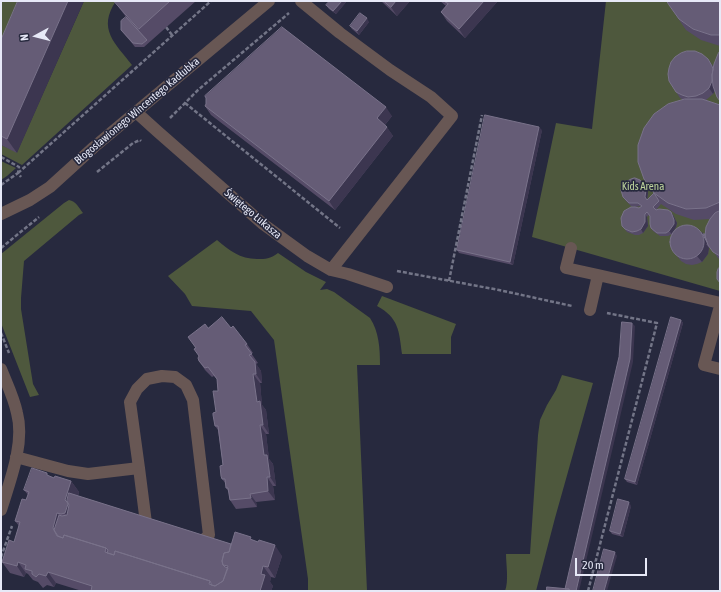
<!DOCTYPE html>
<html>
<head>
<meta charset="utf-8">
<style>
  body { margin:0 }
  #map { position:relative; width:721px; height:592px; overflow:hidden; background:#27293e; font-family:"Asap Condensed",sans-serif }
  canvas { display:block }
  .frame { position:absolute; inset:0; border:2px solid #e7e9f7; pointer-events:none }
  .north { position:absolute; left:16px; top:16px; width:40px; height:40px; -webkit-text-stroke:3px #27293e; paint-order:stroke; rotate:263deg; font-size:11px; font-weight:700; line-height:16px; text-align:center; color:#e7e9f7 }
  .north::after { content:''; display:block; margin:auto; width:14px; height:18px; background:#e7e9f7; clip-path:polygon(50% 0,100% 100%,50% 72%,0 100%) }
  .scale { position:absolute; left:575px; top:558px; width:72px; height:18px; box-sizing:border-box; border:2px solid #e7e9f7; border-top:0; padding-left:5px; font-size:12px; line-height:14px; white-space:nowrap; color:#e7e9f7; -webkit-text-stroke:3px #27293e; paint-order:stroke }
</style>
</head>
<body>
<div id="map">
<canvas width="721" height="592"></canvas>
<div class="frame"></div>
<div class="north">N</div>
<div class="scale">20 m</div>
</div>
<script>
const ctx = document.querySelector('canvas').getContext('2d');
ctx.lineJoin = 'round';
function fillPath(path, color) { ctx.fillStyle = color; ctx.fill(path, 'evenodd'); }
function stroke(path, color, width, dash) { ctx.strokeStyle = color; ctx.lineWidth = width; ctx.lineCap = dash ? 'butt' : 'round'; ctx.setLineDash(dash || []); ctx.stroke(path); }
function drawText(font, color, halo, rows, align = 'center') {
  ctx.font = font + ' "Asap Condensed",sans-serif'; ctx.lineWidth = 3.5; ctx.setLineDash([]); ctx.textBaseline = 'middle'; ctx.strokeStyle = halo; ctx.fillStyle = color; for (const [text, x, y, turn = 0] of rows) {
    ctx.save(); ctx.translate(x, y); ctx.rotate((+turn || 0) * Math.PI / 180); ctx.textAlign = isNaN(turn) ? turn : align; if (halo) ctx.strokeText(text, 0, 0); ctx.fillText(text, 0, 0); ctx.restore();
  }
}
fillPath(new Path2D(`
  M1 1H23L6 42 1 36Z
  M84 1H116C97 29 115 43 132 65L22 165 1 154V145L17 152Z
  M606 1H720V291L532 237 556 123 592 129Z
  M1 161 16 168 7 176 1 180Z
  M69 200C76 201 79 208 83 213L79 215 24 261 21 298V309L33 384 39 395 30 397 1 323V254L64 203Z
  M217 240C229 250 240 259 257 259 266 259 270 259 278 253L306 272 326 282 320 290 327 289 334 292 370 318C379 332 380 348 380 365H357L367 591H308V579L274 340 251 311 192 306 185 294 168 276Z
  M382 296 456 324 451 337V354H402C399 331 399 318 377 306Z
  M562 375 593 383 555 518 536 591H505C509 581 506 564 506 554H530L538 435 540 420 547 405 556 390Z`), '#4e583d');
stroke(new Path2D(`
  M166 27 172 35
  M185 103 340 228
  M170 118 198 90 289 13
  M1 157 19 167 18 173
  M97 172 133 143 140 140 141 141
  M18 173 211 1
  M1 185 18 173 21 177
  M1 248 39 217
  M397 271 499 290 572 306
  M449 281 482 115
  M1 333 9 353
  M1 557 12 526
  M588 591 657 323 607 313`), '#737587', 2.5, [4, 2]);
stroke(new Path2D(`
  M301 1 340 33 390 70 431 97 452 116 331 270
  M136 112 157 131 263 224 307 256 331 270 348 274 387 287
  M1 214 30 200 50 187 94 147 269 1
  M571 248 566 268 598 275
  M720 306 704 365 720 369
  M590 310 598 275 720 303
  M1 369C7 384 14 398 17 413 25 443 10 481 1 510
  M16 457 68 471 88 474 139 468 147 531 148 532
  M139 468 130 402 137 389 147 379 162 376 175 377 186 385 193 400 209 535 197 546H195`), '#685754', 12);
fillPath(new Path2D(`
  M114 1H196L144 47H135L121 30 126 17Z
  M330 1H347L336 14 329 9 326 5Z
  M381 1H410L397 16Z
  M440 1H498L465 38 447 21 441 12 446 6Z
  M720 1V46L701 40 686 30 669 5Z
  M369 22 359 35 352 29 350 26Z
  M1 40 17 153 1 145Z
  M713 67 715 91 713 94 706 100 720 105V260L718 258 710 247H709L708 254 702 262 697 264 692 265 686 264 681 261 673 251 702 232 703 235 705 234 710 219 694 220 676 214 661 204 656 210 673 215 677 223 676 227 672 234 668 236H660L653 231 651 228 650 216 649 215 647 217 648 226 643 233 639 235H635L627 232 622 226 641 206 635 207 631 206 626 201 623 197 648 189V193L647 200 654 194 682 99 680 98 669 81Z
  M205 106 392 116 385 125 393 136 335 210 211 115Z
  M542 130 513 265 459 253 457 250Z
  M681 320 683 323 637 485 627 482 625 479Z
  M208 328H231L247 344 253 353H251L258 363 256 364 261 371 262 383H260L262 405 266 410 269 434H266L269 459 273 464 276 486H273L275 500 256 502 257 507 236 509 230 500 229 492 226 488V484L222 479 223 465 218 430 215 426 218 391 217 379 214 376 212 377 205 370 199 361V356L196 348Z
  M49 476 54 478 71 481 79 492 78 496 231 544 253 540 282 556 275 578 271 577 270 582 273 586 271 591H82L56 583 54 587 47 585 43 588 38 582 33 580 28 574 26 573 24 577 10 573 2 562 14 542 19 526 15 521 26 500 28 495 24 490Z
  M631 506 623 537 612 534 610 531Z`), '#554b67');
fillPath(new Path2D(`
  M68 1H84L17 153 7 139Z
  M342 1H347L336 14 333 11Z
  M396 1H410L397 16 391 7Z
  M484 1H498L465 38 459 29Z
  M367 18 369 22 359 35 357 31Z
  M708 59 717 72V87L713 94 709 88Z
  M386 107 392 116 383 127 377 118Z
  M387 127 393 136 335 210 329 201Z
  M539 127 542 130 513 265 510 262Z
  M645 186 648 189V193L647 200 645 197Z
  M671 212 673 215 677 223 676 227 672 234 669 231Z
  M645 214 647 217 648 226 643 233 641 229Z
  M702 232 706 238 708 243 706 244 709 248 708 254 702 262 697 256Z
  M681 320 683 323 637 485 635 482Z
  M632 323 635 326 633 362 579 591H576Z
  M255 362 261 371 262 383 256 374Z
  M253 374 260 383 262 405 266 410 269 434 263 425 257 402Z
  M260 425 266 434 269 459 273 464 276 486 270 477 264 455Z
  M267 477 273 486 275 500 268 491Z
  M71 481 79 492 73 510 75 513 73 524 65 513V500Z
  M250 494 256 502 257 507 251 498Z
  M629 502 631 506 623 537 620 534Z
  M57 513 65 524 61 539 53 528Z
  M275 545 282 556 275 578 268 567Z
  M615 552 617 556 607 591H604Z
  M18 562 26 573 24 577 17 566Z
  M263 566 271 577 270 582 273 586 271 591H260L261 574Z
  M48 572 56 583 54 587 46 576Z`), '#3c3650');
const building = new Path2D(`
  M18 1H68L7 139 1 136V40Z
  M114 1H170L139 29Z
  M330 1H342L333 11 326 5Z
  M384 1H396L391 7Z
  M444 1H484L459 29 441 12 448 4Z
  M667 1H720V35H711L693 29 679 19 669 5Z
  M360 13 367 18 357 31 350 26Z
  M126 17 147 40 142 44 133 43 121 30V21Z
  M282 27 386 107 377 118 387 127 329 201 205 106 206 104V98L205 96Z
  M687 51H695L702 54 708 59 712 66 713 69 712 75V81L709 88 703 93 696 96 688 97 682 95 676 92 669 81 668 74 669 68 671 62 675 57 681 53Z
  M720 51V101L717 97 713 86 712 75 714 64 718 54Z
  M685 99H702L720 105V202L706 208 686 209 668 203 654 193 644 179 638 162V145L644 128 654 114 668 104Z
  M485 115 539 127 510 262 457 250Z
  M635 178 640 180 645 186 646 190 645 197 647 200 654 193 659 201 653 207 656 210 659 209 668 210 671 212 674 220V224L669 231 666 233H657L651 228 650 224V216L647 212 645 214V222L641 229 637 231 632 232 625 229 622 226 621 218 624 211 631 207H635L639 208 642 206 638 203H629L623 197 621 190 624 183 631 179Z
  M720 211V256L713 252 708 245 705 236 706 227 710 219 715 213Z
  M670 242a17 17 0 1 1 34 0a17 17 0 1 1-34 0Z
  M703 234H705V236L707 242Z
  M720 267V283L717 279V272L718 269Z
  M222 317 231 328 233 326 247 344 245 345 252 354 249 355 255 362 256 374H253L257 402 260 401 263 425H260L264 455H267L270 477H267L268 491 250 494 251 498 230 500 228 488H226L225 479H222L221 476 220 466 223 465 218 426H215L213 415V413L216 412 213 391H218L217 379 208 367 205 368 199 361 198 358 199 356 194 349 196 348 188 337 205 324 208 328Z
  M671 317 681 320 635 482 625 479Z
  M622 322 632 323 630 359 576 591H570L569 589H565L619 357Z
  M32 468 47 473V475L54 478 55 476 71 481 65 500 67 502 68 504 65 513 61 514 57 513 53 528 57 536 63 538 64 535 106 548 105 552 114 555 115 551 210 581 209 584 215 586 223 581 228 566 223 565 222 561 224 553 229 552 235 532 251 537 250 539 258 542 259 540 275 545 268 567 263 566 261 574 265 575 260 591H91L92 586 48 572 46 576 39 574 36 577 32 574V571L25 569 26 565 18 562 17 566 2 562 9 540 14 542 20 522 15 521 22 499 26 500 29 492 24 490Z
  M69 493 231 544 229 552 224 553 222 561 223 565 225 567 228 568 223 581 215 586 211 585V583L210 581 115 551 114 555 107 553 108 550 106 548 64 535 63 538 58 536 54 530 59 515 62 516 67 515 69 505 67 501Z
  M618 499 629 502 620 534 610 531Z
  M604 549 615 552 604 591H593Z
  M547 587 569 589V591H547Z`);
fillPath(building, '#655c76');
stroke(building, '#79728a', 1);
drawText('11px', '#e7e9f7', '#27293e', [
  ["Błogosławionego Wincentego Kadłubka",137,111,-40],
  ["Świętego Łukasza",253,214,40]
]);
drawText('11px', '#bed49c', '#27293e', [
  ["Kids Arena",643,187]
]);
</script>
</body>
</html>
